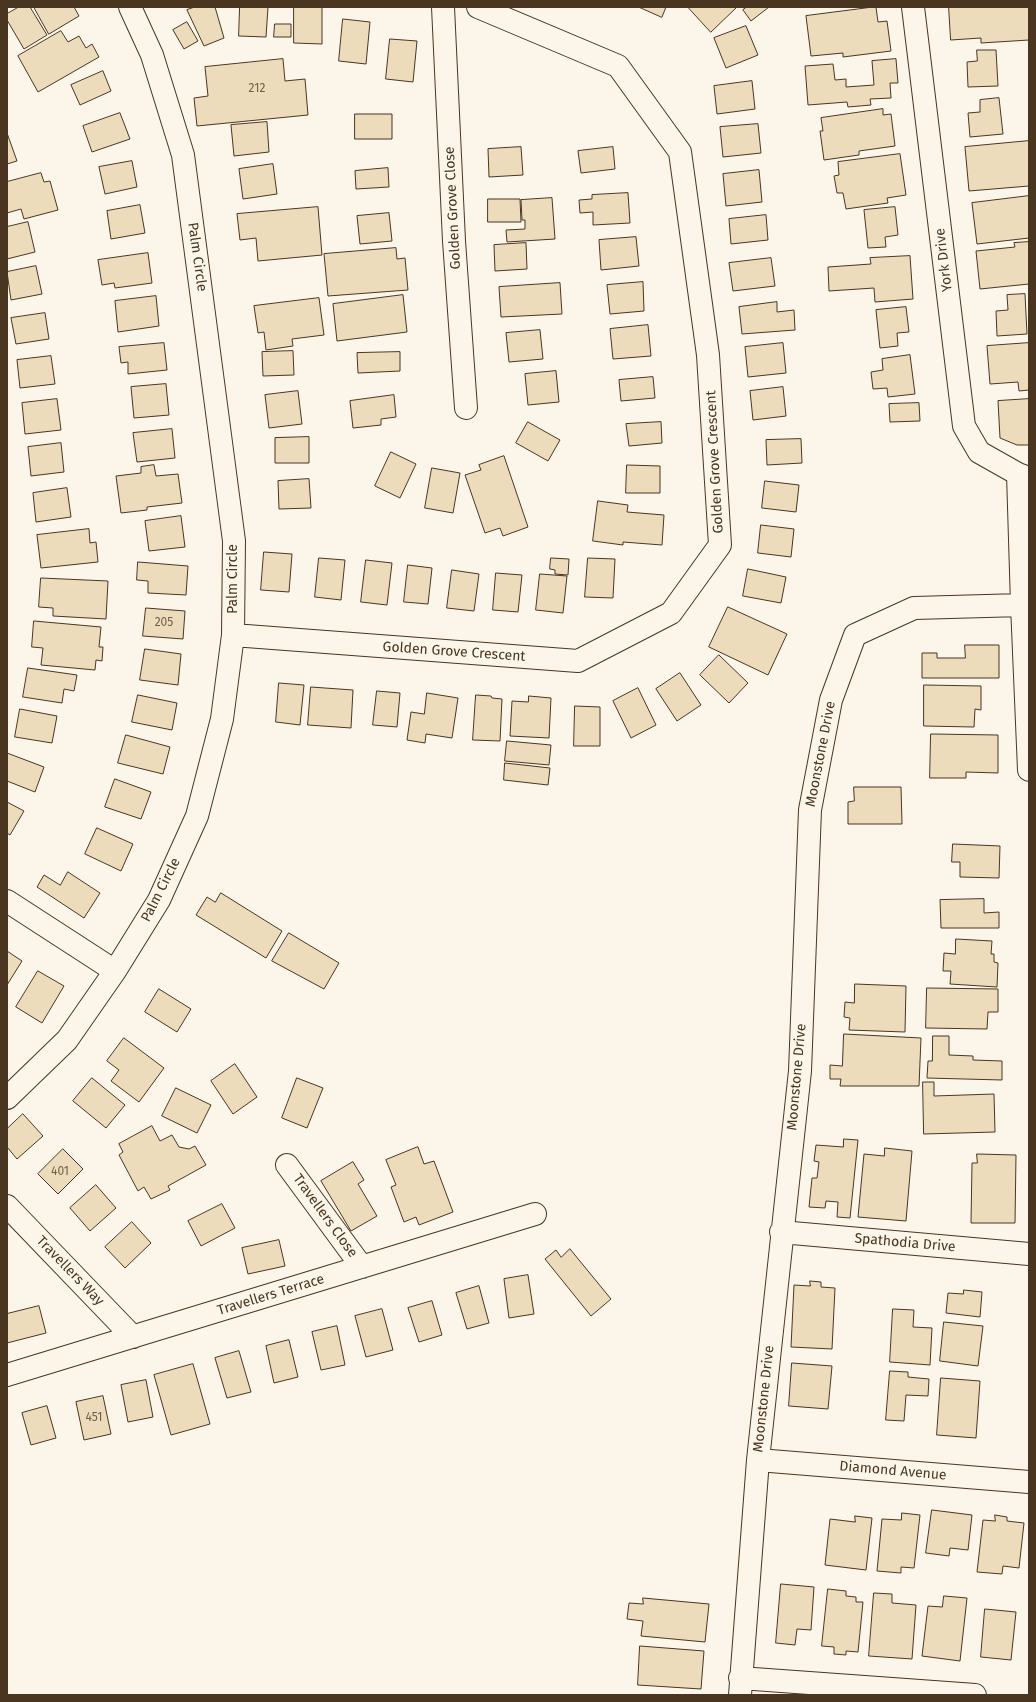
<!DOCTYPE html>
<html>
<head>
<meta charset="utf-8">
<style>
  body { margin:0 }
  #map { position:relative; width:1036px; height:1702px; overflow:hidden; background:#fbf6e9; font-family:"Fira Sans",sans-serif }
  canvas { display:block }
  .frame { position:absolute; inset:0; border:8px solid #4a3520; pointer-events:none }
</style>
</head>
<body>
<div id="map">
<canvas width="1036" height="1702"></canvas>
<div class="frame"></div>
</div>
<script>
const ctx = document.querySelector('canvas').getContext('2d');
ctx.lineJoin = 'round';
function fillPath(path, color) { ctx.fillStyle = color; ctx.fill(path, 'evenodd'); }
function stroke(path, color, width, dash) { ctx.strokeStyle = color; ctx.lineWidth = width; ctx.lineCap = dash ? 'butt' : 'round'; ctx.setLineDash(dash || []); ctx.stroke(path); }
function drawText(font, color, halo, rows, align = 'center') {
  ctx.font = font + ' "Fira Sans",sans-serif'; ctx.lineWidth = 3; ctx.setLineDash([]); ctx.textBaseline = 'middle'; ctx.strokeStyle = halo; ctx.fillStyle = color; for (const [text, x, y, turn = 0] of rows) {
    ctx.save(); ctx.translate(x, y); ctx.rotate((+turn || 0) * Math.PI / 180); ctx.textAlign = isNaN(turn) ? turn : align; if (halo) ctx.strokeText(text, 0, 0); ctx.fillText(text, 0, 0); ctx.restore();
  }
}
const building = new Path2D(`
  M19 7H30L47 35 24 49 7 20V14Z
  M34 7H74L79 16 49 34Z
  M195 7H215L224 38 204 46 187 10Z
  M240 7H268L266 37 239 36Z
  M294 7H322V44L294 43Z
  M639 7H666L662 17Z
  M688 7H737L711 32Z
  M747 7H769L751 21 743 10Z
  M876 7 878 22 887 21 891 51 843 57V53L811 56 806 16Z
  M949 7H1029V40L981 43V38L951 40Z
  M343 19 370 22 366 64 339 61Z
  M187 22 198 41 184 49 173 30Z
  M275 24H291V37H274Z
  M746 26 758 55 726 68 714 38Z
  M61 31 68 42 79 36 86 48 92 44 99 57 38 92 18 56Z
  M390 39 417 41 413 82 386 79Z
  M977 50H996L998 86 968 87 967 62 977 61Z
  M283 59 285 81 305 79 308 115 197 126 194 98 208 96 205 67Z
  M896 59 898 83H890L891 98 870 99 871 105 848 107 847 102 808 105 805 66 833 64 835 80 846 79V87L874 85 872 61Z
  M103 71 111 91 80 105 71 85Z
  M752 81 755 109 717 114 714 86Z
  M999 98 1003 134 970 137 968 113 980 112V100Z
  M883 109V115L891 114 895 146 859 151V155L824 160 820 131H823L821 118Z
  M120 113 130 139 92 152 83 126Z
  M355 114H392V139H355Z
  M267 122 269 152 234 156 231 125Z
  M758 124 761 153 723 157 720 127Z
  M7 133 17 161 7 164Z
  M1029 141V186L969 191 965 147Z
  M521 147 523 175 489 177 488 149Z
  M613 147 615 169 581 173 578 151Z
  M900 154 906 195 887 198 888 203 846 209 843 193H837L834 176 839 175 838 162Z
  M132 161 137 187 105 194 99 167Z
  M273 164 277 194 243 199 239 169Z
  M388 168 389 187 356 189 355 171Z
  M759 170 762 202 726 206 723 174Z
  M41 173 44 182 50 181 58 210 24 219 21 209 7 213V182Z
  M628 193 630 223 593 225V212L580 213 579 200 592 199V195Z
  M1029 196V238L977 244 972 203Z
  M552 198 555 239 507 242 506 230 525 229V220H522L521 200Z
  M488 199H520L521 222H488Z
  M140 205 145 233 111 239 107 211Z
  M318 207 322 255 258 261 256 238 240 240 237 214Z
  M895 207 898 235 885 237 886 247 868 248 864 210Z
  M389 213 392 241 360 244 357 216Z
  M766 215 768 240 731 244 729 219Z
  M28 222 35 252 7 259V227Z
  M636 237 639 266 601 270 599 240Z
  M1029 242V284L980 289 976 251 1015 247 1014 243Z
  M526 243 527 269 495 271 494 245Z
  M396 248 397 259 405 258 408 290 328 296 324 254Z
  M148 253 152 283 115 288 114 283 102 285 98 260Z
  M910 256 913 299 875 302 874 288 829 291 828 267 871 264 870 258Z
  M771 258 775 286 733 291 729 263Z
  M36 266 42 294 11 300 7 272Z
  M643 282 644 311 610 314 607 285Z
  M560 283 562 314 501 317 499 287Z
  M1025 294 1027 334 997 336 996 311 1008 310 1007 295Z
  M403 295 407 332 337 341 333 304Z
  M156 296 159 326 118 332 115 301Z
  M319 298 324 335 292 339 293 346 266 350 264 332 258 333 254 306Z
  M777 302V312L794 310 795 330 742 334 739 307Z
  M906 307 909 332 897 333 898 346 880 348 876 310Z
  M45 313 49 339 16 344 11 318Z
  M648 325 651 356 613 359 610 329Z
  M540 330 543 359 509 362 506 333Z
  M164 343 167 370 128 374V362L121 363 119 347Z
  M783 343 786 373 748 377 745 347Z
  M1029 343V390L1019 391 1018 382 990 384 987 346Z
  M293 351 294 375 263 376 262 352Z
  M400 352V371L358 373 357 353Z
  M910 355 915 394 888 397 887 388 873 389 871 372 883 370 882 359Z
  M51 356 55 384 20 388 17 360Z
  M556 371 559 402 528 405 525 374Z
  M653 377 655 398 621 401 619 380Z
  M166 384 169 415 134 418 131 387Z
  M783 387 786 416 753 420 750 391Z
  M298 391 302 424 269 428 265 395Z
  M394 395 396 417 381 419V425L353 428 350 401Z
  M57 399 61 430 25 434 22 403Z
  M1029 399V445H1017L1000 438 998 401Z
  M919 403 920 421 890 422 889 404Z
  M528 422 560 440 548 461 516 443Z
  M661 422 662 443 629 446 626 424Z
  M172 429 175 458 137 462 133 433Z
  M309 437V463H275V438Z
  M801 439 802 463 767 465 766 440Z
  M61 443 64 472 31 476 28 447Z
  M391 452 416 464 400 498 375 486Z
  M504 456 528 527 503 536 500 528 485 533 465 475 481 470 479 465Z
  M154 465 156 476 178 474 182 503 147 507V510L121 513 116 476 141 473V467Z
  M627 465 660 466V493H626Z
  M432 468 460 473 453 513 425 508Z
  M309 479 311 508 279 509 278 481Z
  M765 481 799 485 796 512 762 508Z
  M67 488 71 517 36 522 33 493Z
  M598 501 628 505 627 512 664 515 662 545 623 542V545L593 541Z
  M181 516 185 547 149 551 145 521Z
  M761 525 794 529 791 557 758 553Z
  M89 529 90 543 96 542 98 562 41 568 37 535Z
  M264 552 292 554 289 592 261 590Z
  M319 558 345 560 341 600 315 597Z
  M551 558 569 559 568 575 555 574V570L550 569Z
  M588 558 615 559 613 598 585 597Z
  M366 560 392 563 387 605 361 602Z
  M138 562 188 566 186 595 148 593V581L137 580Z
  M408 565 432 568 428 604 404 602Z
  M748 569 786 577 781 603 743 596Z
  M452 570 479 574 474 611 447 608Z
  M496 573 522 575 518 612 493 610Z
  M540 574 567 576 563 613 536 610Z
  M41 578 108 581 106 619 53 616V608L39 607Z
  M728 607 787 634 768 675 709 647Z
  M146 608 185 611 183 639 143 636Z
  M34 621 101 627 99 647H103L102 661 96 660 95 670 41 665 43 648 32 647Z
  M965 645H999V678H922V653H937V658H965Z
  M145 649 181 654 178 685 140 680Z
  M719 655 748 683 729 703 700 675Z
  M28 668 77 675 74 691 64 689 62 703 23 697Z
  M680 673 701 705 677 721 656 689Z
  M279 683 304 685 300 725 276 722Z
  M924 685 981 686V710L975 709 974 727 924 726Z
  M311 687 353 690 351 728 308 725Z
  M638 688 656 725 631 738 613 701Z
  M377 691 400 693 397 727 373 725Z
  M427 693 458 698 452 738 426 734 425 743 407 740 411 712 424 714Z
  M138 695 177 703 172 730 132 722Z
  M476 695 491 696 492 698 502 699 500 741 473 740Z
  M529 696 551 698 549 738 510 736 512 701 528 702Z
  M575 706 600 707V746H574Z
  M20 709 57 716 52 743 15 737Z
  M931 734 998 735V773L966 772V778H930Z
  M126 735 170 747 163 774 118 763Z
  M507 741 551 745 549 765 505 761Z
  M7 753 44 767 35 792 7 781Z
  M505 763 550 768 548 785 504 780Z
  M115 779 151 792 141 819 105 807Z
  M854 787H901L902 824H848V802L854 801Z
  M7 802 24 811 10 835 7 833Z
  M97 828 133 844 121 871 85 854Z
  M953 844 1000 846 999 878 960 877V862H952Z
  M68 872 100 893 84 918 37 887 44 875 60 885Z
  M221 893 282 931 266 958 196 915 207 897 215 902Z
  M984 899V913L999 912V928H941L940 900Z
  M289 933 339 963 324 989 272 961Z
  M956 939 992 941 991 954H994V962L998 963 997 987 950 984 951 971H943L944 953 955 954Z
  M7 951 22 961 7 985Z
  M38 971 64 986 42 1023 16 1007Z
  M855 984 906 986 905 1032 849 1030 850 1018 844 1017 845 1002 854 1003Z
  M927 988 998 989V1012H988L987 1029 926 1028Z
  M159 989 191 1009 177 1032 145 1012Z
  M844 1034 921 1038 919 1086H840L841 1079H830V1065L842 1066Z
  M933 1036H949V1055L973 1056V1060L1002 1061V1080L927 1078 928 1061H932Z
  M124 1038 164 1068 139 1102 111 1081 119 1070 107 1061Z
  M235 1064 257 1097 233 1114 211 1081Z
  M92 1078 125 1105 106 1128 73 1101Z
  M297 1078 323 1088 307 1128 282 1118Z
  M923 1082H934V1096L994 1094 995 1132 924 1134Z
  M176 1088 211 1105 197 1133 162 1116Z
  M23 1114 43 1136 17 1159 7 1147V1129Z
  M152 1126 160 1141 172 1135 179 1147 189 1149 195 1146 206 1165 168 1186 170 1190 151 1199 144 1187 138 1191 119 1155 123 1152 119 1144Z
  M844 1139 858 1140 850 1218 837 1217 838 1202 826 1201 825 1208 809 1207 812 1178H817L819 1162 814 1161 816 1145 843 1147Z
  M418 1147 424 1164 434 1161 453 1212 419 1225 416 1217 404 1222 391 1187 396 1185 386 1160Z
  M885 1148 912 1151 906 1221 858 1217 864 1154 884 1156Z
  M63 1149 83 1169 58 1194 38 1174Z
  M977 1154 1016 1155 1015 1223H971L972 1163H977Z
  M353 1162 364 1180 358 1184 377 1216 351 1231 321 1181Z
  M96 1185 116 1208 90 1231 70 1208Z
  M222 1204 235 1228 201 1246 188 1221Z
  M132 1222 151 1243 125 1268 105 1247Z
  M279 1240 285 1266 248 1274 242 1248Z
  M570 1249 611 1299 591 1316 545 1259 556 1250 561 1257Z
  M528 1275 534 1314 509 1318 504 1279Z
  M810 1281 821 1282V1287L835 1288 832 1349 791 1347 794 1285 810 1286Z
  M479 1286 489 1323 467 1329 456 1293Z
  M964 1290 982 1292 980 1317 946 1313 948 1293 963 1294Z
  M432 1301 442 1335 419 1342 408 1308Z
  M39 1306 46 1333 7 1343V1314Z
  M382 1309 393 1350 366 1357 355 1316Z
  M893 1309 914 1310 913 1327 932 1328 930 1365 890 1362Z
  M944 1322 983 1326 978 1366 940 1361Z
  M337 1326 345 1365 321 1370 312 1332Z
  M289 1340 298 1377 274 1383 266 1346Z
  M239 1351 251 1392 227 1398 215 1358Z
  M792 1363 832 1366 828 1409 789 1406Z
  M193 1364 210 1424 171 1435 154 1375Z
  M890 1371 908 1372V1377L929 1379 928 1396 906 1395 904 1421 886 1420Z
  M941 1378 980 1381 976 1438 937 1435Z
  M146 1380 153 1417 128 1422 121 1385Z
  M103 1396 111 1434 84 1440 76 1402Z
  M47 1406 56 1438 31 1445 22 1413Z
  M932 1510 972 1515 968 1550 950 1548 949 1556 926 1553Z
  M902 1513 920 1515 914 1568 901 1567V1573L877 1571 882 1519 901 1520Z
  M995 1515 1007 1517V1521L1024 1523 1019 1568 1003 1566 1002 1574 977 1572 983 1520 995 1521Z
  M855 1516 872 1518 866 1570 825 1565 830 1519 855 1522Z
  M781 1584 814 1587 811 1630 797 1629 795 1645 776 1643Z
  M828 1589 846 1591V1596L856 1597V1602H863L858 1652 846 1651V1655L834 1654V1647L822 1646Z
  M874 1593 892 1594V1603L916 1605 912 1659 869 1656Z
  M944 1596 967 1598 960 1661 922 1656 928 1606 942 1607Z
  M643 1598 709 1604 705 1642 641 1636 643 1621 627 1619 629 1603 643 1604Z
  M985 1609 1016 1612 1011 1660 981 1657Z
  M640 1646 704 1651 701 1689 638 1685Z`);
fillPath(building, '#ecdcbc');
stroke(building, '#4a3520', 1);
const minor = new Path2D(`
  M443 7 454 241 466 408
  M913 7 964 426 979 452 1018 474 1029 478
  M1018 474 1022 605 1029 770
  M233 635 578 661 671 613 720 545 708 355 680 152 618 66 478 7
  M7 901 115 971
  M7 1098 67 1040 115 971 159 900 197 816 222 719 233 635 234 541 183 155 152 55 130 7
  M287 1165 362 1267
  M7 1206 133 1337
  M781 1232 1029 1254
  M7 1375 535 1214
  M758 1460 1029 1482
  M740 1678 975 1695
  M740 1695 758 1460 800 1071 810 810 831 700 855 635 914 608 1022 605`);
stroke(minor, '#4a3520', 24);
stroke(minor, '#fbf6e9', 22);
drawText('12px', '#725f47', null, [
  ["212",257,89],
  ["205",164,623],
  ["401",60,1172],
  ["451",94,1418]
]);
drawText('14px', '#4a3520', '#fbf6e9', [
  ["Golden Grove Close",453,208,-93],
  ["Palm Circle",197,257,82],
  ["York Drive",944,260,-97],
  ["Golden Grove Crescent",715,462,-93],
  ["Palm Circle",233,579,-90],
  ["Golden Grove Crescent",454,652,4],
  ["Moonstone Drive",821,754,-79],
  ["Palm Circle",161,890,-63],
  ["Moonstone Drive",797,1077,-85],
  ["Travellers Close",325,1216,54],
  ["Spathodia Drive",905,1243,5],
  ["Travellers Way",70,1271,46],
  ["Travellers Terrace",271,1295,-17],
  ["Moonstone Drive",764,1399,-84],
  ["Diamond Avenue",893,1471,5]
]);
</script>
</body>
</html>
